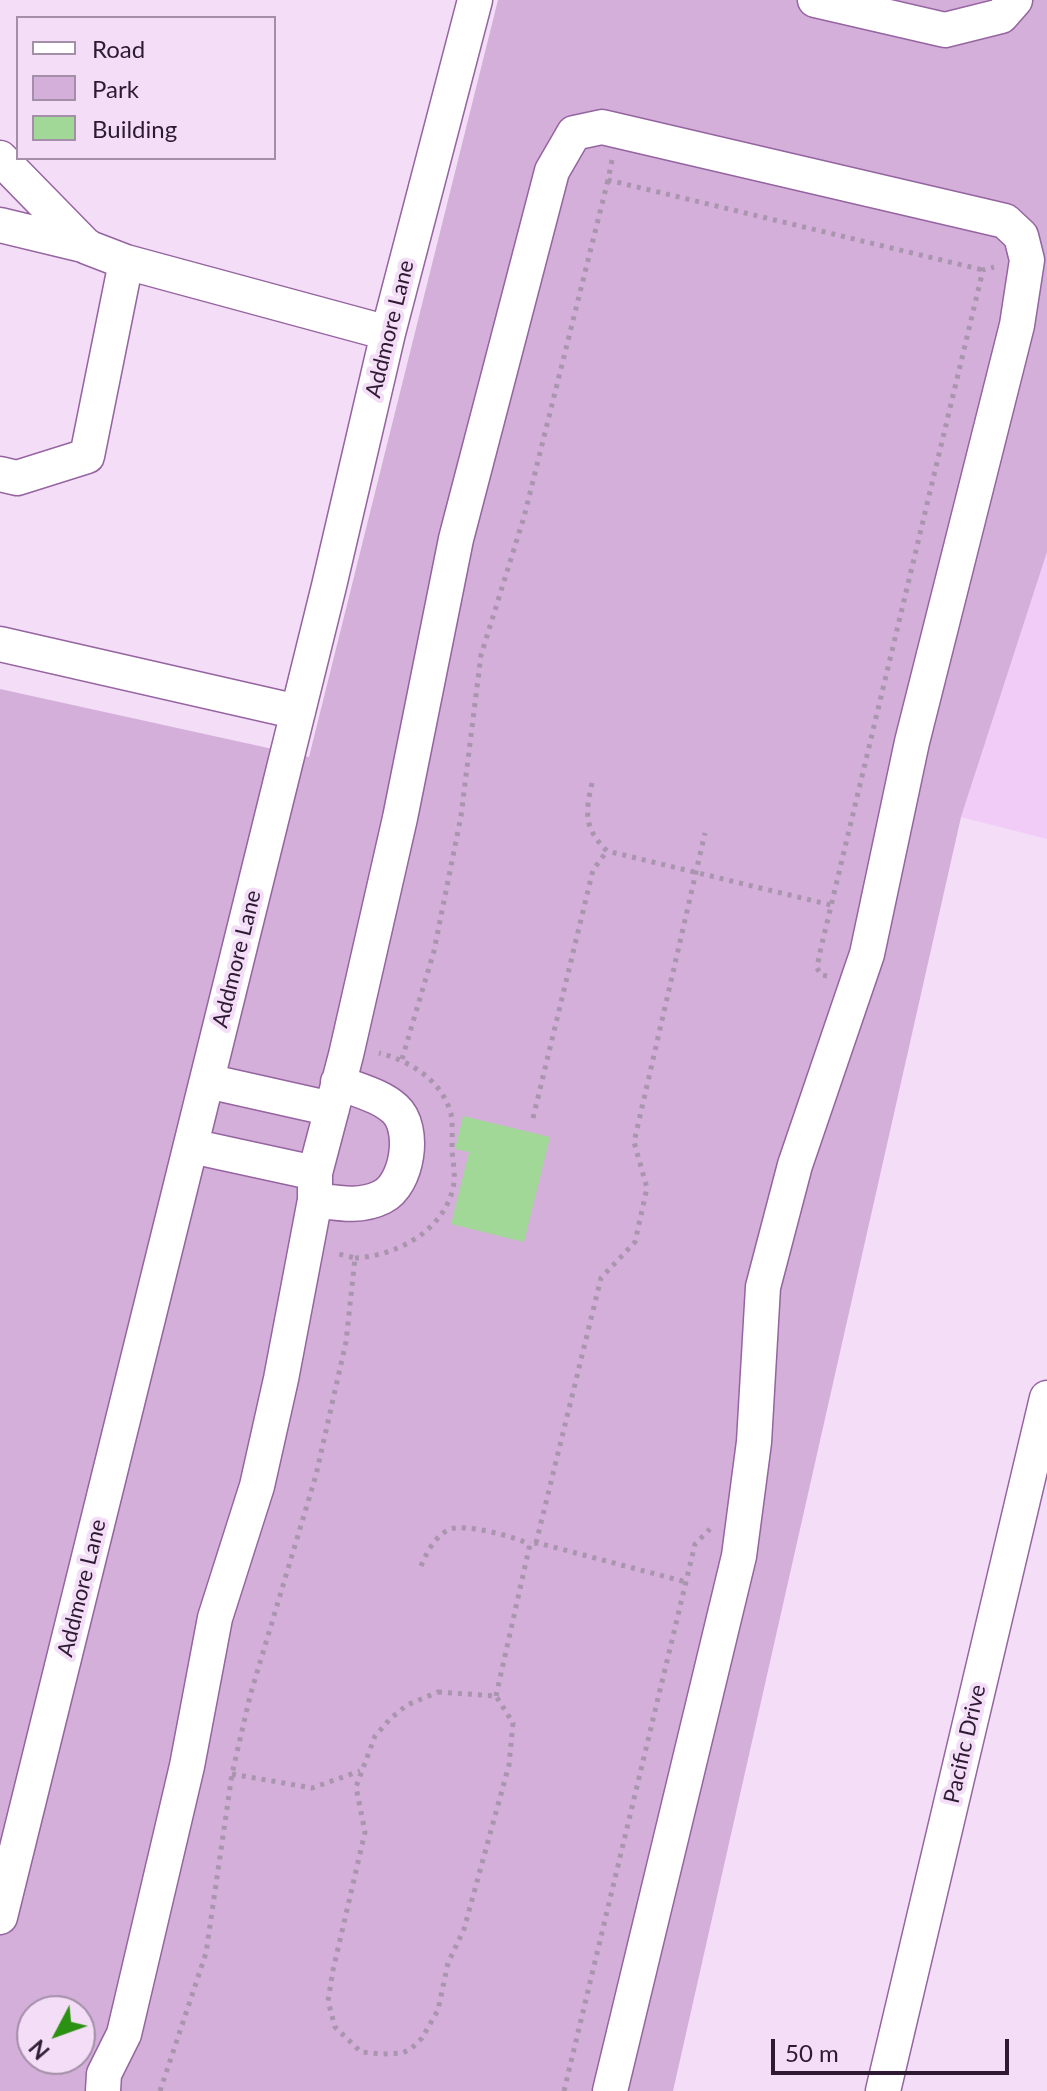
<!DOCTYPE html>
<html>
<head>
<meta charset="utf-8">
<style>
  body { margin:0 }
  #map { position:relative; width:1047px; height:2091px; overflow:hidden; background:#f3ddf7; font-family:Lato,sans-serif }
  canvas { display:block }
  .legend { position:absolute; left:16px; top:16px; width:260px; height:144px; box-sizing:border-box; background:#f3ddf7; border:2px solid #a48fa8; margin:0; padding:10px 14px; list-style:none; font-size:24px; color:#2e1a32 }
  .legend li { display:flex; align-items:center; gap:16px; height:40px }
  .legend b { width:40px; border:2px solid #a48fa8 }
  .north { position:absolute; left:16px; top:1995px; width:80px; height:80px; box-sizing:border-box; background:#f3ddf7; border:2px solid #a48fa8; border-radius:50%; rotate:229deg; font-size:22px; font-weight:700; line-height:32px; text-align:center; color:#2e1a32 }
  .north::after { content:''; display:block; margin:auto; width:28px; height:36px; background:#2b9112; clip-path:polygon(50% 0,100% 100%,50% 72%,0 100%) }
  .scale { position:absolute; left:771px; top:2039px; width:238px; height:36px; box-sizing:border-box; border:4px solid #2e1a32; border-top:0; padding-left:10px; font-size:24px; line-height:28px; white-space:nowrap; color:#2e1a32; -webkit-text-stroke:6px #f3ddf7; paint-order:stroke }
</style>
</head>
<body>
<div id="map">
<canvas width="1047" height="2091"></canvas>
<ul class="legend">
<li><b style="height:10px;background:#fff"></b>Road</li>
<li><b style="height:22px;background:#d3afda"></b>Park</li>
<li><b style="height:22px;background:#a2d897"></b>Building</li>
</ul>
<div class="north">N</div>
<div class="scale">50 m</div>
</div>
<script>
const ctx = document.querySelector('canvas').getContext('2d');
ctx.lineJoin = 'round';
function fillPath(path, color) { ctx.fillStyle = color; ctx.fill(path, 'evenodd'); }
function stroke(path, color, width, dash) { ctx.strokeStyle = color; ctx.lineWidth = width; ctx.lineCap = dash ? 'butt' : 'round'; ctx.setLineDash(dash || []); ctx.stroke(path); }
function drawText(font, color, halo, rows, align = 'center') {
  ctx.font = font + ' Lato,sans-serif'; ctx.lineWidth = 8; ctx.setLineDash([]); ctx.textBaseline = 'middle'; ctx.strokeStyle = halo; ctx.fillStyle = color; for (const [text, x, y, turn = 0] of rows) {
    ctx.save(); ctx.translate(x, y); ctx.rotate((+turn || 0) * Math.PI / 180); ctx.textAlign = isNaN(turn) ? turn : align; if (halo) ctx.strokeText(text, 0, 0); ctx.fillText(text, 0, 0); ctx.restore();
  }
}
fillPath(new Path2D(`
  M1047 552V839L961 817Z`), '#f0ccf7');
fillPath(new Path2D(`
  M498 0H1047V552L961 817 673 2091H0V689L309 757ZM32 2011H80V2059H32Z`), '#d3afda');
fillPath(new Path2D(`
  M463 1116 550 1137 524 1242 451 1224 469 1152 455 1149Z`), '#a2d897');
const minor = new Path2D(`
  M815 0 945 30 1001 16 1015 0
  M0 158 87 247 126 262
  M0 225 87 246
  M0 474 17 478 87 456 126 262 388 333
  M0 644 298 712
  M207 1081 332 1109
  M191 1146 315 1173
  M315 1200C338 1203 360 1208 382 1197 408 1184 416 1128 395 1109 380 1095 356 1090 338 1082
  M0 1917 329 586 388 333 475 0
  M103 2091 104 2074 124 2034 187 1766 215 1618 257 1486 281 1379 315 1200V1173L346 1055 400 818 456 539 552 171 574 133 602 127 1005 221 1021 236 1027 260 1017 325 912 742 867 954 795 1165 763 1287 754 1442 739 1556 610 2091
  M883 2091 1047 1398`);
stroke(minor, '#9664a0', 37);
stroke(new Path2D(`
  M612 160 608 180 983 270
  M592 783C585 814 584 828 607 851L831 905
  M827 976 821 975 817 968 820 952 983 270 994 267
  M402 1059 434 951 461 816 481 655 524 517 608 180
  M533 1118 593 870 607 851
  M355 1258C395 1256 443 1232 453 1188 456 1177 453 1162 452 1151 452 1139 453 1125 451 1114 442 1080 410 1061 379 1053
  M536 1543 601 1278 635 1242 647 1188 634 1142 705 833
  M421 1566C427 1552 434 1538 448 1530 462 1522 515 1537 530 1544
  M438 1692 496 1696 513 1723 509 1765 464 1929 448 1963 438 2010 422 2038 411 2049 402 2053 382 2054 361 2052 335 2027 328 2001 333 1970 365 1832 356 1787 375 1736 390 1719 407 1705Z
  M496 1696 530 1544 538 1543 686 1582
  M232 1774 312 1788 360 1771
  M160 2091 206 1953 232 1774 250 1696 316 1475 346 1342 355 1258 335 1253
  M564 2091 695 1544 710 1529`), '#aa95ae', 5, [4, 6]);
stroke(minor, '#fff', 34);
drawText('22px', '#2e1a32', '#f3ddf7', [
  ["Addmore Lane",390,329,-76],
  ["Addmore Lane",237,959,-76],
  ["Addmore Lane",82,1588,-76],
  ["Pacific Drive",965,1744,-77]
]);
</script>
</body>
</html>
